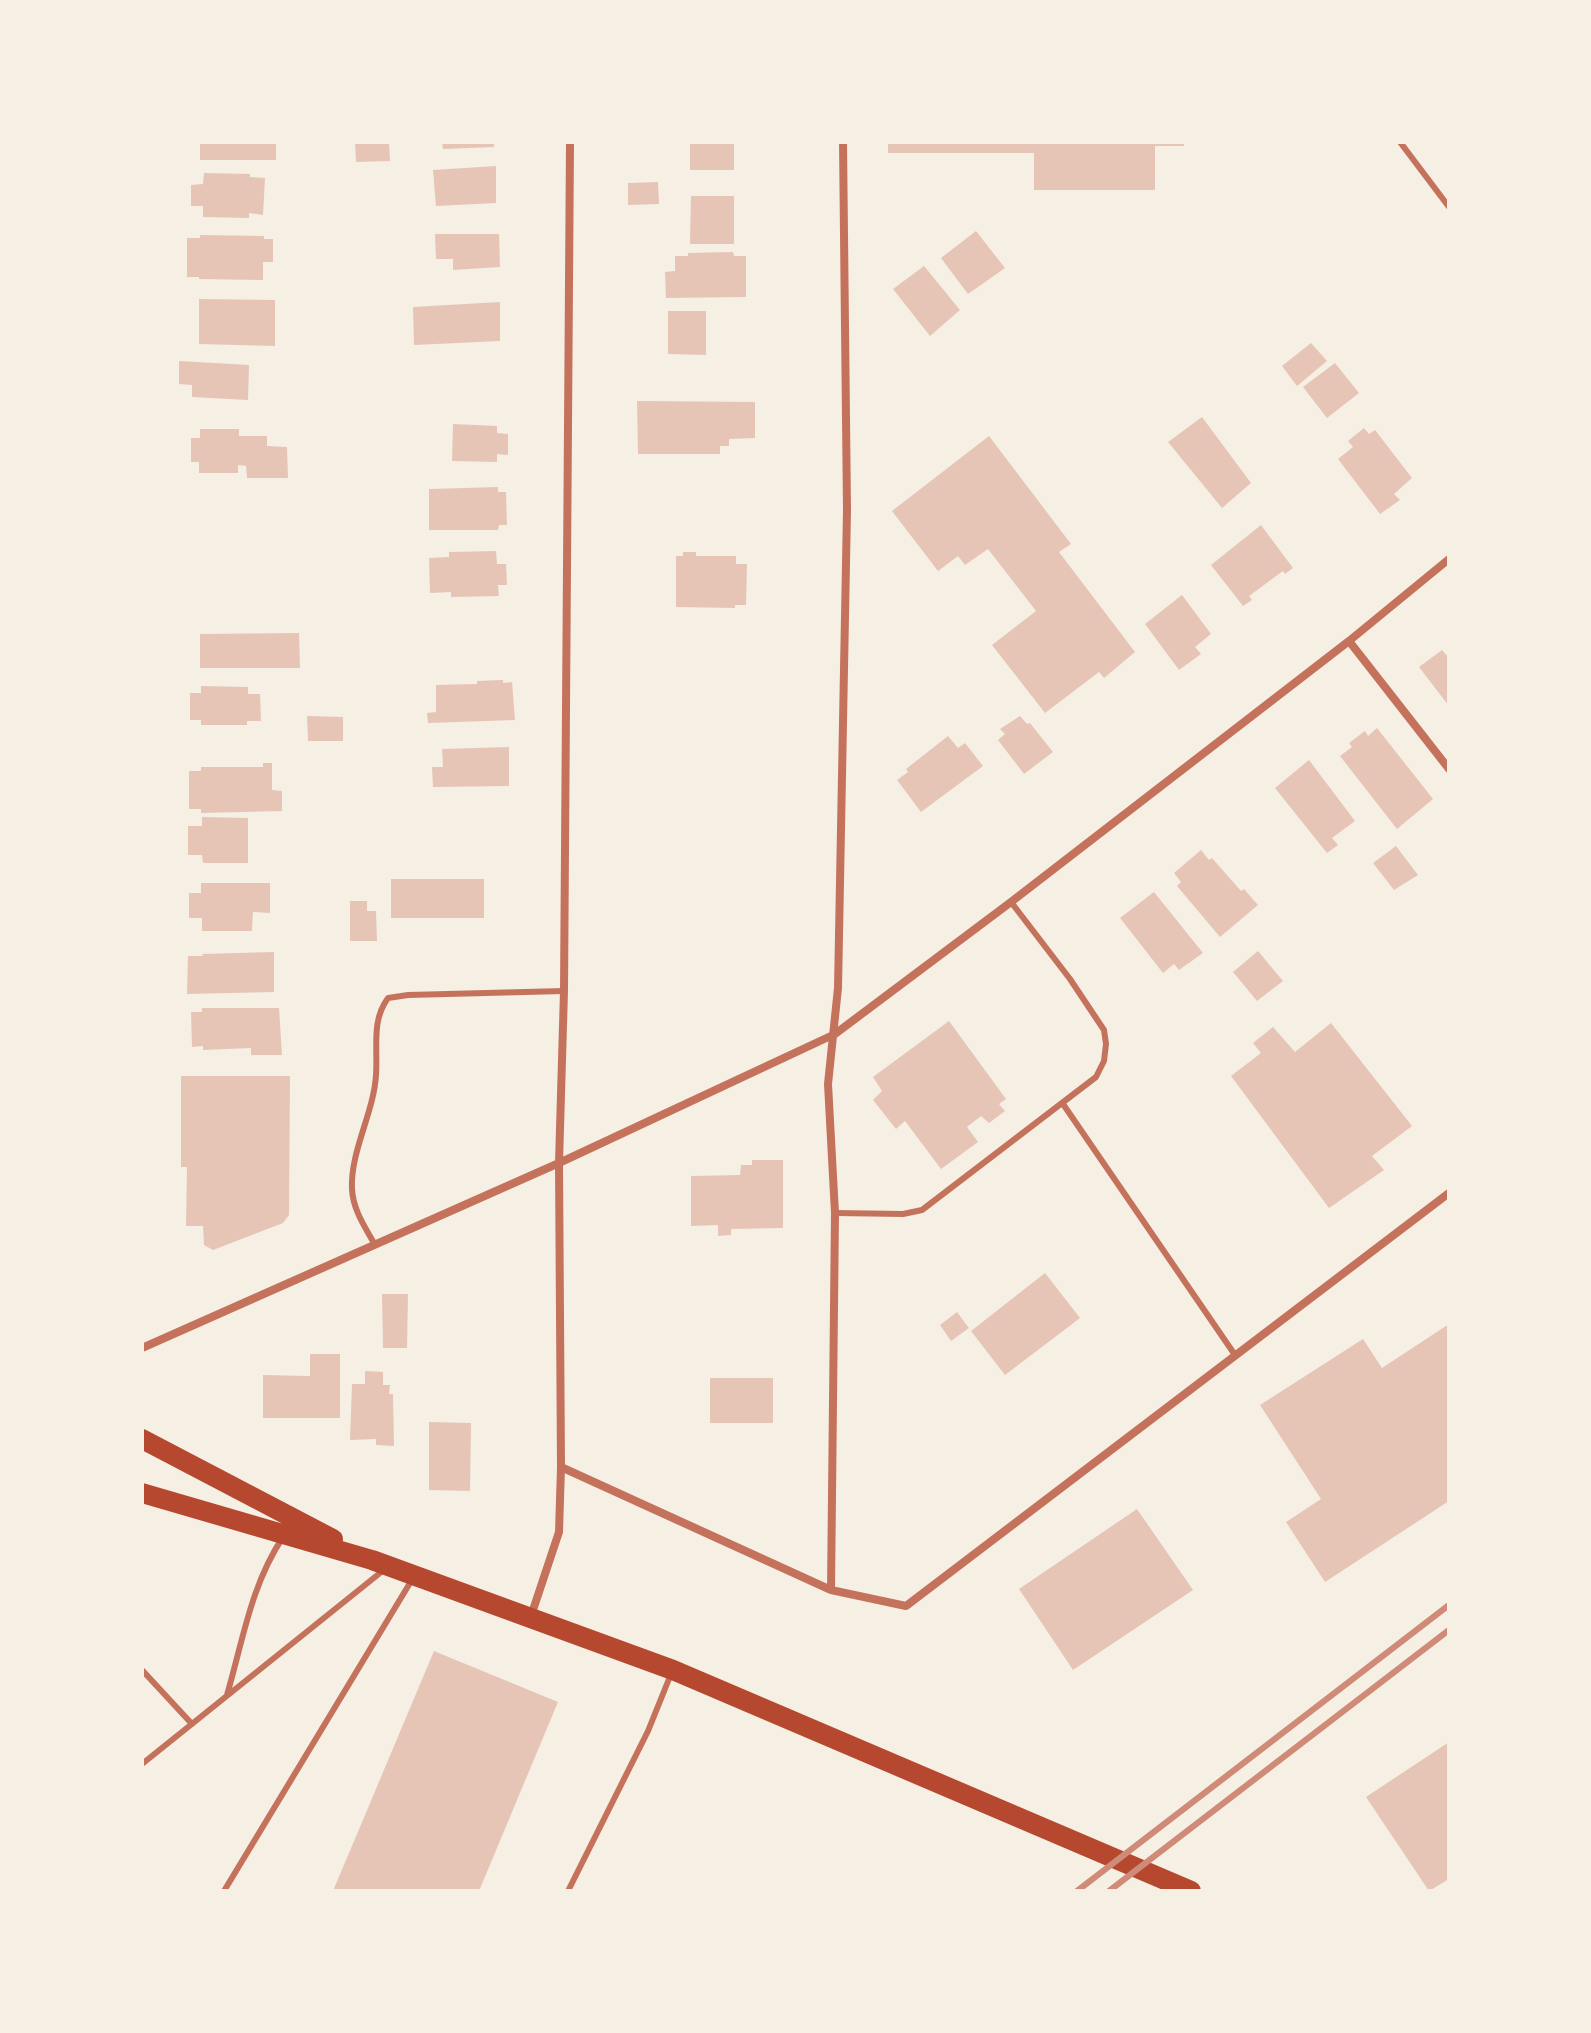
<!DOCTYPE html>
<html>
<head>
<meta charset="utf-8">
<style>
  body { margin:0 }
  #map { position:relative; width:1591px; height:2033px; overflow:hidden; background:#f6efe4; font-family:Lato,sans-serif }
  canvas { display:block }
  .frame { position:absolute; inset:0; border:144px solid #f6efe4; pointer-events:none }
</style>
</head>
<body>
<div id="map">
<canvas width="1591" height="2033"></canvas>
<div class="frame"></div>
</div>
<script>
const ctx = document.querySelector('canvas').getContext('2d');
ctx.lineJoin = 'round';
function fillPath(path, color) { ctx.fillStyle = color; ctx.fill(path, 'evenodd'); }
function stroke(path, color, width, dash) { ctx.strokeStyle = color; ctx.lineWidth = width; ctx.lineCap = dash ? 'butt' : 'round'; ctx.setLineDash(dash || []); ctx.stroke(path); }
fillPath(new Path2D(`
  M200 142H276V160H200Z
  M355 142H389L390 161 356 162Z
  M442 142H494V147L443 149Z
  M690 142H734V170H690Z
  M888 142H1184V146H1155V190H1034V153H888Z
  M496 166V203L436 206 433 170Z
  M204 173 250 174V177L265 178 263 215 249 213V218L203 217V206H191V185L203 184Z
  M658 182 659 204 628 205V183Z
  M691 196H734V244H690Z
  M976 231 1005 268 968 294 941 258Z
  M435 234H499L500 267 453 270V259H436Z
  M200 235 264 236V239H273V262H263V280L199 279V277H187V238H200Z
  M733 252 734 256H746V297L666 298 665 272 675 271V256H688V253Z
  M924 266 960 310 930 336 893 289Z
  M199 299 275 300V346L199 344Z
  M500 302V341L414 345 413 307Z
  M668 311H706V355L668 354Z
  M1311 343 1327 361 1297 386 1282 366Z
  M179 361 249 365 248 400 192 397V385L179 384Z
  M1335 363 1359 393 1327 418 1303 387Z
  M637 401 755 402V438L729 439V446H720V454H638Z
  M1202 417 1251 483 1222 508 1168 442Z
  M453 424 497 426V433L508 434V455L497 454V462L452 461Z
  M1364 428 1369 434 1375 430 1412 478 1394 494 1400 500 1380 514 1338 459 1353 447 1348 441Z
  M200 429H239V436H267V446L287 447 288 478H247L246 466 238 465V473H199V462H191V438H200Z
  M989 436 1071 544 1059 552 1135 652 1104 678 1099 672 1045 713 992 645 1036 611 988 549 965 565 958 556 938 571 892 511Z
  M498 487V492H506L507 525H499L498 530H429V489Z
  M1261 525 1293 568 1285 574 1283 571 1249 596 1252 600 1243 606 1211 565Z
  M496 551 497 564H506L507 585H498L499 596 451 597V592L430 593 429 558 449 557V552Z
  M683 552H696V556H736V564H747L746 605H735V608L676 607V556H683Z
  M1182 595 1211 634 1195 647 1201 654 1179 670 1145 624Z
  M299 633 300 668H200V634Z
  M1442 650 1449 658V706L1419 667Z
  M503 680V683L512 682 515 720 428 723 427 713 436 712V685L477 684V681Z
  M201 686 248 687V694H260L261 721H247V725H201V720H190V693H201Z
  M307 716 343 717V741H308Z
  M1020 716 1027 724 1030 723 1053 752 1024 774 998 740 1005 734 1000 729Z
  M1377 728 1433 799 1397 829 1340 756 1352 747 1349 743 1365 731 1368 736Z
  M948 736 958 748 965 743 983 766 921 812 897 780 908 772 906 769Z
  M509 747V786L433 787 432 767H443L442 749Z
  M1309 760 1355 821 1332 838 1338 845 1327 853 1275 788Z
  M263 763H272V790L282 791V811L201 813V809H189V771H201V767H263Z
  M202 817 248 818V863H203L202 855H188V826H202Z
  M1396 846 1418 875 1394 890 1373 863Z
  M1201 850 1209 860 1212 858 1241 891 1244 889 1258 905 1220 937 1177 886 1181 882 1174 873Z
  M391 879H484V918H391Z
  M201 883H270V913L253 912 252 931H202V918H189V893H201Z
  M1154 892 1203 953 1179 970 1174 964 1163 973 1120 918Z
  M350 901H367V911H376L377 941H350Z
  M1258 951 1283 981 1257 1001 1233 972Z
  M274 952V992L187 994 188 956H203L202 954Z
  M202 1008H279L282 1055H251V1048L203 1050V1046L192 1047 191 1012H202Z
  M949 1021 1006 1099 999 1104 1005 1111 989 1123 981 1116 967 1127 978 1142 941 1169 905 1121 896 1129 873 1100 882 1091 873 1077Z
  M1331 1023 1412 1126 1372 1156 1384 1170 1329 1208 1231 1076 1261 1053 1253 1043 1273 1027 1295 1052Z
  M181 1076H290L289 1215 283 1223 213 1250 204 1245 203 1226H186L187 1167H181Z
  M752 1160H783V1228L731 1229V1235L718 1236V1225L691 1226V1176L740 1175 741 1165H752Z
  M1045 1273 1080 1318 1005 1375 971 1331Z
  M382 1294H408L407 1348H383Z
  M957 1312 969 1328 951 1341 940 1325Z
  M1449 1324V1501L1325 1582 1286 1522 1321 1499 1260 1405 1363 1339 1382 1368Z
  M310 1354H340V1418H263V1375L310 1376Z
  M365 1371 383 1372V1385H390L389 1394H393L394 1446 376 1445V1439L350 1440 352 1384H365Z
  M710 1378H773V1423H710Z
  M429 1422 471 1423 470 1491 429 1490Z
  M1137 1509 1193 1590 1073 1670 1019 1589Z
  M434 1651 558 1702 479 1891H333Z
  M1449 1742V1879L1429 1891 1366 1797Z`), '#e6c5b7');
stroke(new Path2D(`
  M1400 142 1449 207
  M1063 1104 1235 1355
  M835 1213 903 1214 922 1210 1096 1077 1104 1061 1106 1044 1104 1030 1070 979 1011 902
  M375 1245C365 1227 353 1210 352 1189 350 1152 374 1112 376 1075 378 1047 371 1021 388 998L408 995 564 991
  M142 1670 192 1724
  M227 1695C243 1640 251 1585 283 1537
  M142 1764 385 1569
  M224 1891 413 1578
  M568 1891 648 1731 671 1674`), '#c5725c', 6);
stroke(new Path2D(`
  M1349 641 1449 769
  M142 1348 559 1163 835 1034 1011 902 1349 641 1449 559
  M561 1467 831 1590 906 1606 1449 1193
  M831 1590 835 1213 828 1084 838 988 847 510 843 142
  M531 1616 559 1532 561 1467 559 1163 564 991 570 142`), '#c5725c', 8);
stroke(new Path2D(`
  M142 1439 333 1539
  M142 1493 372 1560 673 1670 1191 1891`), '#b5482f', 20);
stroke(new Path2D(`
  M1077 1891 1449 1605
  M1109 1891 1449 1630`), '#cf8b77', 6);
</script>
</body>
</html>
